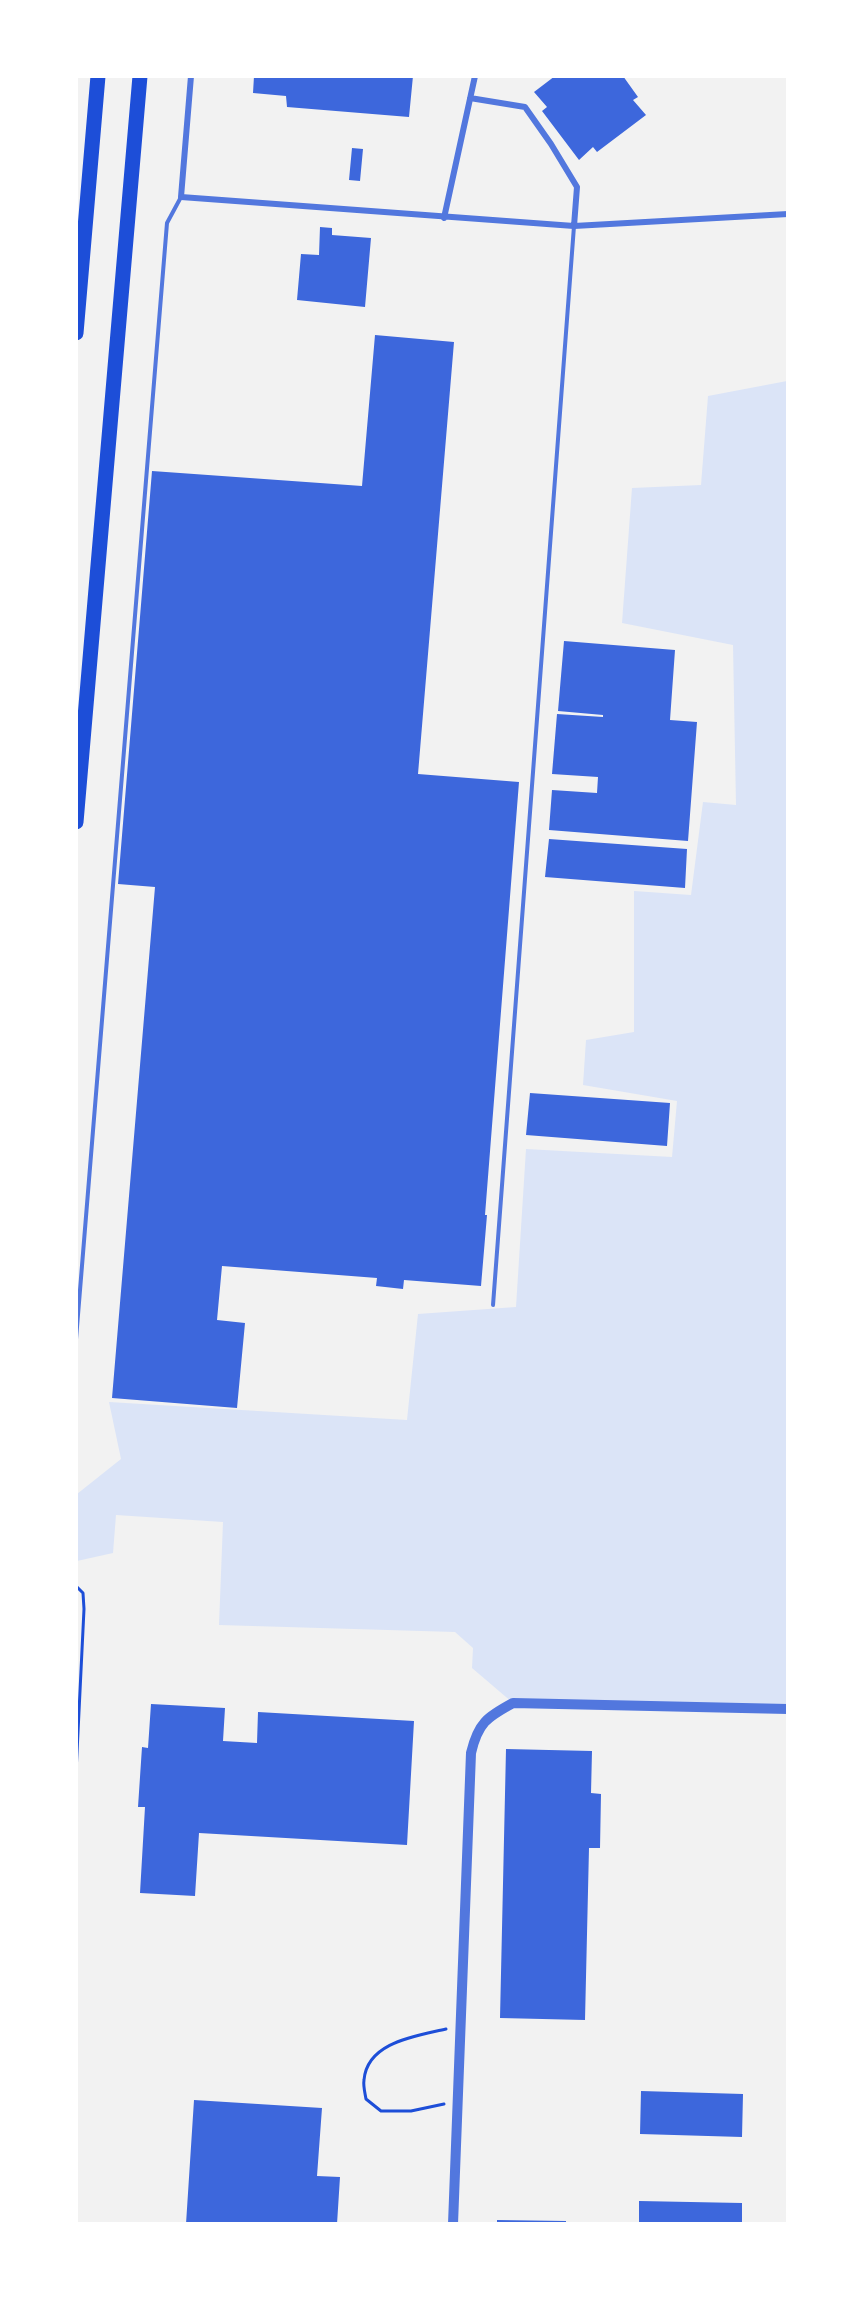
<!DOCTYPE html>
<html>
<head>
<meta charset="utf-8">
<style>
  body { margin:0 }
  #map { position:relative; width:864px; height:2300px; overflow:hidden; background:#f2f2f2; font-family:Manrope,sans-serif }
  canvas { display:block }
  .frame { position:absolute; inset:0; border:78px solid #fff; pointer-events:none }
</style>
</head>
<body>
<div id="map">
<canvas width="864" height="2300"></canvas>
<div class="frame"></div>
</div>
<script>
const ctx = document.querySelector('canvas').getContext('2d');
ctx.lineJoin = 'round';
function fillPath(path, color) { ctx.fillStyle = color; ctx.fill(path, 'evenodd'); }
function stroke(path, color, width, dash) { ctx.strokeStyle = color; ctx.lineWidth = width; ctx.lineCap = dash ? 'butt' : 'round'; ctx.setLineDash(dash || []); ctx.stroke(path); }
fillPath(new Path2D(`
  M787 381V1711L513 1703 472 1668 473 1648 455 1632 219 1625 223 1522 116 1515 113 1553 77 1561V1494L121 1459 109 1402 407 1420 418 1314 516 1307 526 1149 672 1157 677 1101 583 1085 586 1040 634 1032V891L691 895 703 802 736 805 733 645 622 623 632 488 701 485 708 396Z`), '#dbe4f7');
fillPath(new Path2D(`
  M254 76H413L409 117 287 107 286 96 253 93Z
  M555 76H623L638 97 633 100 646 115 597 152 593 147 579 160 542 111 547 107 534 92Z
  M352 148 363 149 360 181 349 180Z
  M320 227 332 228V235L371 238 365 307 297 300 301 254 319 255Z
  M375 335 454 342 418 774 519 782 485 1215H487L481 1286 404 1280 403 1289 376 1286 377 1278 222 1266 217 1320 245 1323 237 1408 112 1398 155 887 118 884 152 471 362 486Z
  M564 641 675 650 670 720 697 722 688 841 549 830 552 790 597 793 598 777 552 774 557 714 603 717V715L558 711Z
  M549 839 687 849 685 888 545 877Z
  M530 1093 670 1103 667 1146 526 1135Z
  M151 1704 225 1708 223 1741 257 1743 258 1712 414 1721 407 1845 199 1833 195 1896 140 1893 145 1807H138L142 1747 148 1748Z
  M506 1749 592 1751 591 1793 601 1794 600 1848H589L585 2020 500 2018Z
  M641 2091 743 2094 742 2137 640 2134Z
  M194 2100 322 2108 317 2176 340 2177 337 2224H186Z
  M639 2201 742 2203V2224H639Z
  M497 2220 566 2221V2224H497Z`), '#3d67dc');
stroke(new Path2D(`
  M76 1586 83 1593 84 1609 76 1773
  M444 2104 411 2111H381L366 2099C365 2093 363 2086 364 2080 367 2042 416 2036 446 2029
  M76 2222 77 2224`), '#1d4ed8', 3);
stroke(new Path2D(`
  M493 1305 574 226
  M76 1339 167 223 181 197`), '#5277de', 4);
stroke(new Path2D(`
  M191 76 181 197 574 226 788 214
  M470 98 525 107 551 144 577 187 574 226
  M444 218 475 76`), '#5277de', 6);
stroke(new Path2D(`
  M453 2224 471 1753C478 1723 487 1717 513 1703L788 1709`), '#5277de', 10);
stroke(new Path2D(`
  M76 333 98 76
  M76 822 140 76`), '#1d4ed8', 15);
</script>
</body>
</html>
